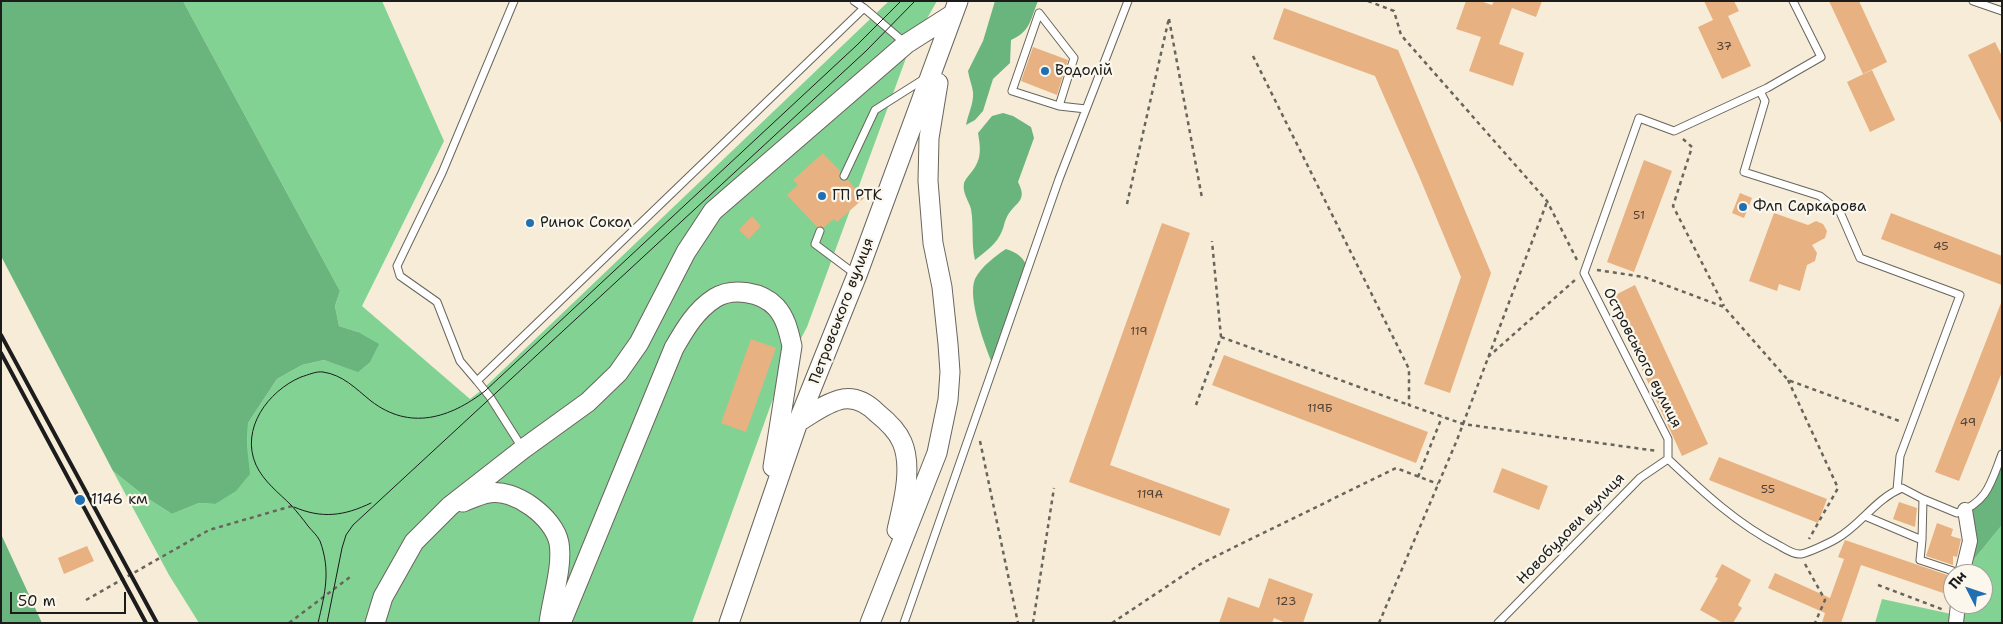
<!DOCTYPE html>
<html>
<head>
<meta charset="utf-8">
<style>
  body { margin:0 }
  #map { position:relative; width:2003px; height:624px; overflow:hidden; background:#f6ecd7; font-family:"Shantell Sans",sans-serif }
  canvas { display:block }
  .frame { position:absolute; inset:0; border:2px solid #1c1c1c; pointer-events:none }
  .north { position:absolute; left:1943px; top:564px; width:50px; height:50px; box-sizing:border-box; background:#fbf7ec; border:1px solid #a29f99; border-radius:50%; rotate:311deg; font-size:14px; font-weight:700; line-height:20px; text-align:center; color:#1c1c1c }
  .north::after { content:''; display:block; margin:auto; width:18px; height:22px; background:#1f6fb2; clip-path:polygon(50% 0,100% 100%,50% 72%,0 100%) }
  .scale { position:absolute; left:10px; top:592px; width:116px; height:22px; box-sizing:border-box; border:2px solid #1c1c1c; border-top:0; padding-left:6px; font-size:15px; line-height:18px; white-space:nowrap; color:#1c1c1c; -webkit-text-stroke:4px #fbf7ec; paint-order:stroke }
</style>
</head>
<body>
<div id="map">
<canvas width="2003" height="624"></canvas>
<div class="frame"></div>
<div class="north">Пн</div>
<div class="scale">50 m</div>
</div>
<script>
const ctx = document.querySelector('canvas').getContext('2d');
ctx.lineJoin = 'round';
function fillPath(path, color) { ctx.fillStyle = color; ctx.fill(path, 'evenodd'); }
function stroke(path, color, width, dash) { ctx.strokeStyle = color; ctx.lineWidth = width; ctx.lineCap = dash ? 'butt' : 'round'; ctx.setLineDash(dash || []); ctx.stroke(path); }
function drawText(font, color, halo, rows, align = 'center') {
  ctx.font = font + ' "Shantell Sans",sans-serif'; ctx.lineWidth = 4.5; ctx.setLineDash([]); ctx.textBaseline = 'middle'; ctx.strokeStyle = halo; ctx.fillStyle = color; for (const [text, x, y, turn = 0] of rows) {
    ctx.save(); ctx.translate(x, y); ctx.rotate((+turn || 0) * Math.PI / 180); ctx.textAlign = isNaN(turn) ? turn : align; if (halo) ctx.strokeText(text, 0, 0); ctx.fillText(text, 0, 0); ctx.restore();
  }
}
fillPath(new Path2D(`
  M183 1H382L444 141 362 306 470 399 483 389 889 1H937L909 50 807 327 782 374 692 623H199L169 575 113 471 147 498 172 514 199 503 215 504 247 447 248 423 277 379 302 365 324 360 358 371V332L339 326 335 306 340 291Z
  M2002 525V623H1875L1882 599 1956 615 1958 604H1983V574H1962Z`), '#82d393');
fillPath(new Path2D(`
  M1 1H183L340 291 335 306 339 326 358 332 379 344 370 362 358 372 324 360 302 365 277 379 248 423 247 447 250 474 236 491 215 504 199 503 172 514 147 498 113 471 1 256Z
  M995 1H1038C1030 20 1031 31 1011 40L1010 63 993 79 983 111 975 120 966 125C968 114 974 103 973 92 972 85 969 78 968 71L983 41Z
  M1003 113 1013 116 1031 127 1034 138 1018 182C1029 203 1013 202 1006 219 1004 223 1004 227 1002 231 997 244 986 251 975 260 971 243 974 226 971 209 969 201 962 193 964 183 966 178 972 172 975 167 982 156 980 145 978 133L992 116Z
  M1006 249C1018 253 1024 257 1028 270L993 365C985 347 967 297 975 279 981 267 995 256 1006 249Z
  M2002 454V525L1962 574 1965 510 1978 503Z
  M1 534 42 623H1Z`), '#69b57d');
fillPath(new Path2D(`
  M1466 1H1480L1492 5 1494 1H1542L1536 17 1512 8 1499 44 1524 53 1513 86 1469 71 1481 37 1456 29Z
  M1704 1H1734L1739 11 1728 16 1751 66 1722 79 1698 27 1713 20Z
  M1829 1H1859L1887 62 1863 74Z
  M1284 8 1398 50 1491 273 1450 393 1424 384 1461 277 1419 176 1375 76 1273 39Z
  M1995 42 2002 56V125L1968 55Z
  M1033 47 1068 60 1057 95 1021 81Z
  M1872 70 1895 120 1870 132 1847 82Z
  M823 153 840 171V179L844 181 848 180 864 198 837 222 834 219 824 227H817L787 195 798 185 793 180Z
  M1644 160 1672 171 1634 272 1607 262Z
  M1740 193 1752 198 1744 218 1732 213Z
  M1774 213 1808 225 1816 221 1823 224 1827 231 1825 238 1812 245 1817 253 1815 261 1807 265 1800 291 1779 284 1777 291 1749 281Z
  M1891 213 2002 256V285L1881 239Z
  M752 216 761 226 749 239 739 230Z
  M1162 223 1190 233 1110 465 1230 509 1220 536 1069 482Z
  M1635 285 1708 444 1682 456 1609 298Z
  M2001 303 2002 372 1959 481 1935 472Z
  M751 339 776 348 746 432 721 423Z
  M1224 355 1428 432 1416 463 1212 385Z
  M1719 457 1827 499 1818 523 1709 480Z
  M1502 468 1548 486 1539 510 1493 492Z
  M1899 502 1917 508 1915 527 1893 519Z
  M1937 523 1953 529 1951 536 1961 539 1957 557 1953 556V565L1926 556Z
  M1845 540 1953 577V585L1949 595 1861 565 1841 623H1822L1825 613 1768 588 1775 573 1830 598 1844 559 1838 557Z
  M87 546 94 561 64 574 58 558Z
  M1722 564 1751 580 1738 605 1742 608 1733 623H1723L1700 610 1718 578 1715 577Z
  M1269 578 1313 594 1303 623H1286L1274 618 1272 623H1219L1228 597 1259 608Z`), '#e8b182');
const lane = new Path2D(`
  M854 1 864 8
  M1793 1 1821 57 1767 88 1674 131 1639 118 1584 273 1668 439V459C1703 492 1737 524 1780 546 1785 549 1794 555 1801 554 1808 553 1829 543 1836 539 1861 525 1875 499 1902 488L1923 499 1957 513C1988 502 1991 482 2002 454
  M1973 1 2002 11
  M1039 13 1012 91 1059 106 1086 109
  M1039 13 1074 58 1059 106
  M1760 91 1765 101 1744 172 1820 196 1840 212 1860 258 1960 295 1900 456 1897 490
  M844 176 875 110 924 79
  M820 231 815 244 855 274
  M477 381 460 361 437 302 400 276 397 266 442 173 514 1
  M523 449 490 397 477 381 864 8 905 43
  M1865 516 1922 540 1923 499
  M1922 540 1920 560 1962 574
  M904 623 1059 179 1128 1
  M1498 623 1640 478 1668 459`);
const street = new Path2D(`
  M1962 574 1970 541 1965 510
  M1956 623 1958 604`);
const secondary = new Path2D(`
  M798 422C812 414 827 402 843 399 856 397 868 404 877 413 887 421 897 430 902 442 913 467 903 504 897 530
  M463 502C471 499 480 494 489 493 514 488 554 517 559 543 563 566 552 599 549 623
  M375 623 383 597 414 542 450 506 523 449 588 402 618 373 639 343 686 252 713 211 906 44 953 14
  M561 623 674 348C685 329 696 310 715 298 733 287 762 292 776 307 786 318 789 333 792 346L773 467
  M729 623 798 422 857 275 958 1
  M870 623 937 453 948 400 950 372 948 344 942 287 933 243 928 181 929 138 938 83`);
stroke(lane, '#68655d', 9);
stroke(street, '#68655d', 16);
stroke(secondary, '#68655d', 21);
stroke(new Path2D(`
  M1368 1 1394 11 1401 35 1547 201 1577 260
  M1169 19 1202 198
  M1253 56 1409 369V405L1463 424 1657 451
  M1683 139 1692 147 1673 206 1724 306
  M1127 204 1169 18
  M1597 270 1644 277 1724 307 1788 380 1902 422
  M1221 337 1409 405
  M1488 357 1575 280
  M1788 380 1838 488 1809 539
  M1196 405 1221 337 1212 241
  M980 441 1018 623
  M1418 477 1442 417
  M1805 564 1825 600 1815 623
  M1878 585 1944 610
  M86 600 209 530 292 506
  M289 623 350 577
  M1033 623 1054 488
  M1112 623 1202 563 1396 468 1438 484
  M1379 623 1457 440 1547 202`), '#68655d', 2.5, [4, 4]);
stroke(lane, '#fff', 7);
stroke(street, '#fff', 14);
stroke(secondary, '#fff', 19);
stroke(new Path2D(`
  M294 507C322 519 344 516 371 503
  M318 623C325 593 331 571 320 541 317 535 312 531 308 526 303 519 297 512 291 505 279 493 264 482 256 465 240 429 268 391 301 377 308 375 316 371 323 372 343 375 355 388 371 401 410 431 450 418 485 391L857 45 901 1
  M327 623 342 548 346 535 353 525 866 51 915 1`), '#1c1c1c', 1);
stroke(new Path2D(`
  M1 335 157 623
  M1 353 146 623`), '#1c1c1c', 4);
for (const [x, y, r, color] of [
  [1045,71,5,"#1f6fb2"],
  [822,196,5,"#1f6fb2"],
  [1743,207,5,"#1f6fb2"],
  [530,223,5,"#1f6fb2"],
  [80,500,6,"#1f6fb2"]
]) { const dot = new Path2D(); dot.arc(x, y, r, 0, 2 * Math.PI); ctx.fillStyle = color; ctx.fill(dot); stroke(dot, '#fbf7ec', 2); }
drawText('12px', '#4f4136', null, [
  ["37",1724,47],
  ["51",1639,216],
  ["45",1941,247],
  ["119",1139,332],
  ["119Б",1320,409],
  ["49",1968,423],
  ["55",1768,490],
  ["119А",1150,495],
  ["123",1286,602]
]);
drawText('15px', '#1c1c1c', '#fbf7ec', [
  ["Водолій",1055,71],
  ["ГП РТК",832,196],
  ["Флп Саркарова",1753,207],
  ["Ринок Сокол",540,223],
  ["1146 км",91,500]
], 'left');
drawText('15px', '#1c1c1c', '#fbf7ec', [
  ["Петровського вулиця",842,311,-69],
  ["Островського вулиця",1642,358,63],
  ["Новобудови вулиця",1571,529,-46]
]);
</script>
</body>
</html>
